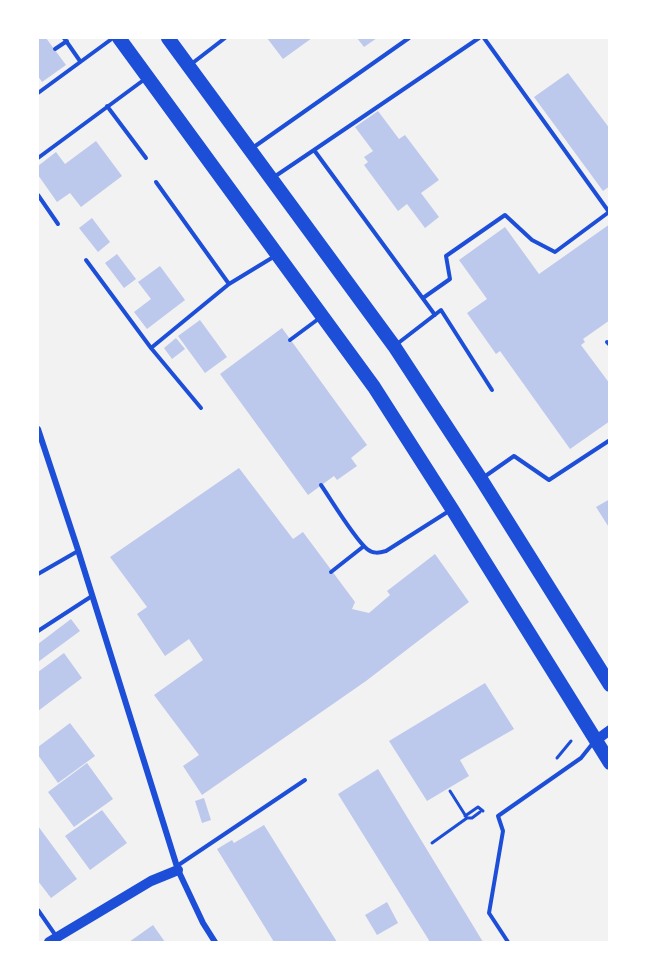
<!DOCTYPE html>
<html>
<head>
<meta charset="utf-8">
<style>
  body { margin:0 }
  #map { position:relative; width:647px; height:980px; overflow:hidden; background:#f2f2f2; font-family:"Open Sans",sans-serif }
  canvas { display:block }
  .frame { position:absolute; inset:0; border:39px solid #fff; pointer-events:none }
</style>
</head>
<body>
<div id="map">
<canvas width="647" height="980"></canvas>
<div class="frame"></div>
</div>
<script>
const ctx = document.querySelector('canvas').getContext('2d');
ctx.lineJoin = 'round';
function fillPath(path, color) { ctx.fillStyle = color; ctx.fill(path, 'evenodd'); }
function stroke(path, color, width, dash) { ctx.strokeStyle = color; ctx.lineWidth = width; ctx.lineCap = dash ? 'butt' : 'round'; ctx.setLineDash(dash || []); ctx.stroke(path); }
fillPath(new Path2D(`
  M38 38H46L66 65 42 82 38 76Z
  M267 38H312L283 59Z
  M357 38H377L364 47Z
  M568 73 610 129V186L603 191 534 97Z
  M378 111 399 139 405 135 439 180 421 193 439 217 425 228 407 204 398 211 364 165 368 162 364 157 373 151 355 127Z
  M96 141 122 176 81 207 70 193 57 202 38 175V166L56 152 65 164Z
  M92 218 110 242 98 252 79 228Z
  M610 224V320L583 339 585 342 581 345 610 384V421L570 449 500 351 496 354 467 313 487 299 459 260 505 227 539 274Z
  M117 254 136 279 124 288 105 263Z
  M160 266 185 300 147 329 134 312 151 299 138 282Z
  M200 320 227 357 205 373 178 336Z
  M282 328 367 445 351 458 357 466 337 480 334 476 308 495 220 374Z
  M176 338 185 349 172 359 164 348Z
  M239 468 293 539 303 532 355 602 352 609 369 613 390 595 387 591 435 554 469 602 366 681 202 795 183 766 199 755 154 695 203 660 189 639 165 656 137 614 147 607 110 557Z
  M610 499V529L596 507Z
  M71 619 80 631 38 662V644Z
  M64 653 82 678 38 711V672Z
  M485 683 514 729 460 760 469 776 427 801 389 741Z
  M70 723 95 756 58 783 38 755V747Z
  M87 763 113 799 74 827 48 792Z
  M378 769 483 942H430L338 794Z
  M204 798 211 820 202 823 195 801Z
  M102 810 127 843 90 870 65 836Z
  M264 825 337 942H274L217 849 232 840 234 843Z
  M38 826 77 879 51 898 38 881Z
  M387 902 398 923 377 935 365 915Z
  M153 925 165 942H129Z`), '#bdc9ec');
stroke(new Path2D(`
  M557 758 571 741
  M465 816 478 807 483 811
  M467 818H472L480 812
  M432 843 467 818 450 791`), '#1d4ed8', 3);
stroke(new Path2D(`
  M64 38 80 61
  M55 49 67 41
  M190 65 225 38
  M38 93 113 38
  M107 106 146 158
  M251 149 409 38
  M314 150 479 38
  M38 158 145 79
  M274 177 314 150 435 315
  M156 182 229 284
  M38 195 58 224
  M86 260 151 348 229 284 275 256
  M423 298 450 279 446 256 505 215 532 240 555 252 609 212 484 38
  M290 340 321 317
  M607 342 610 345
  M397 344 441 310 492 390
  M151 348 201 408
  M484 477 514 456 549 480 610 440
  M321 485C332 501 354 538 367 549 373 554 379 553 386 551L449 511
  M331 572 364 546
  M38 574 78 551
  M38 631 92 596
  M177 866 305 780
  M38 910 56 936
  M508 942 489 913 503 831 498 816 581 758 593 743`), '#1d4ed8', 4);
stroke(new Path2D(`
  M38 429 78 550 178 870 203 923 215 942`), '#1d4ed8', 6);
stroke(new Path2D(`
  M595 741 610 730
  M49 942 151 881 178 870`), '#1d4ed8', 10);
stroke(new Path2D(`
  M119 38 374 387 452 509 610 763
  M168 38 394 346 481 479 610 685`), '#1d4ed8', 14);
</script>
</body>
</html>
